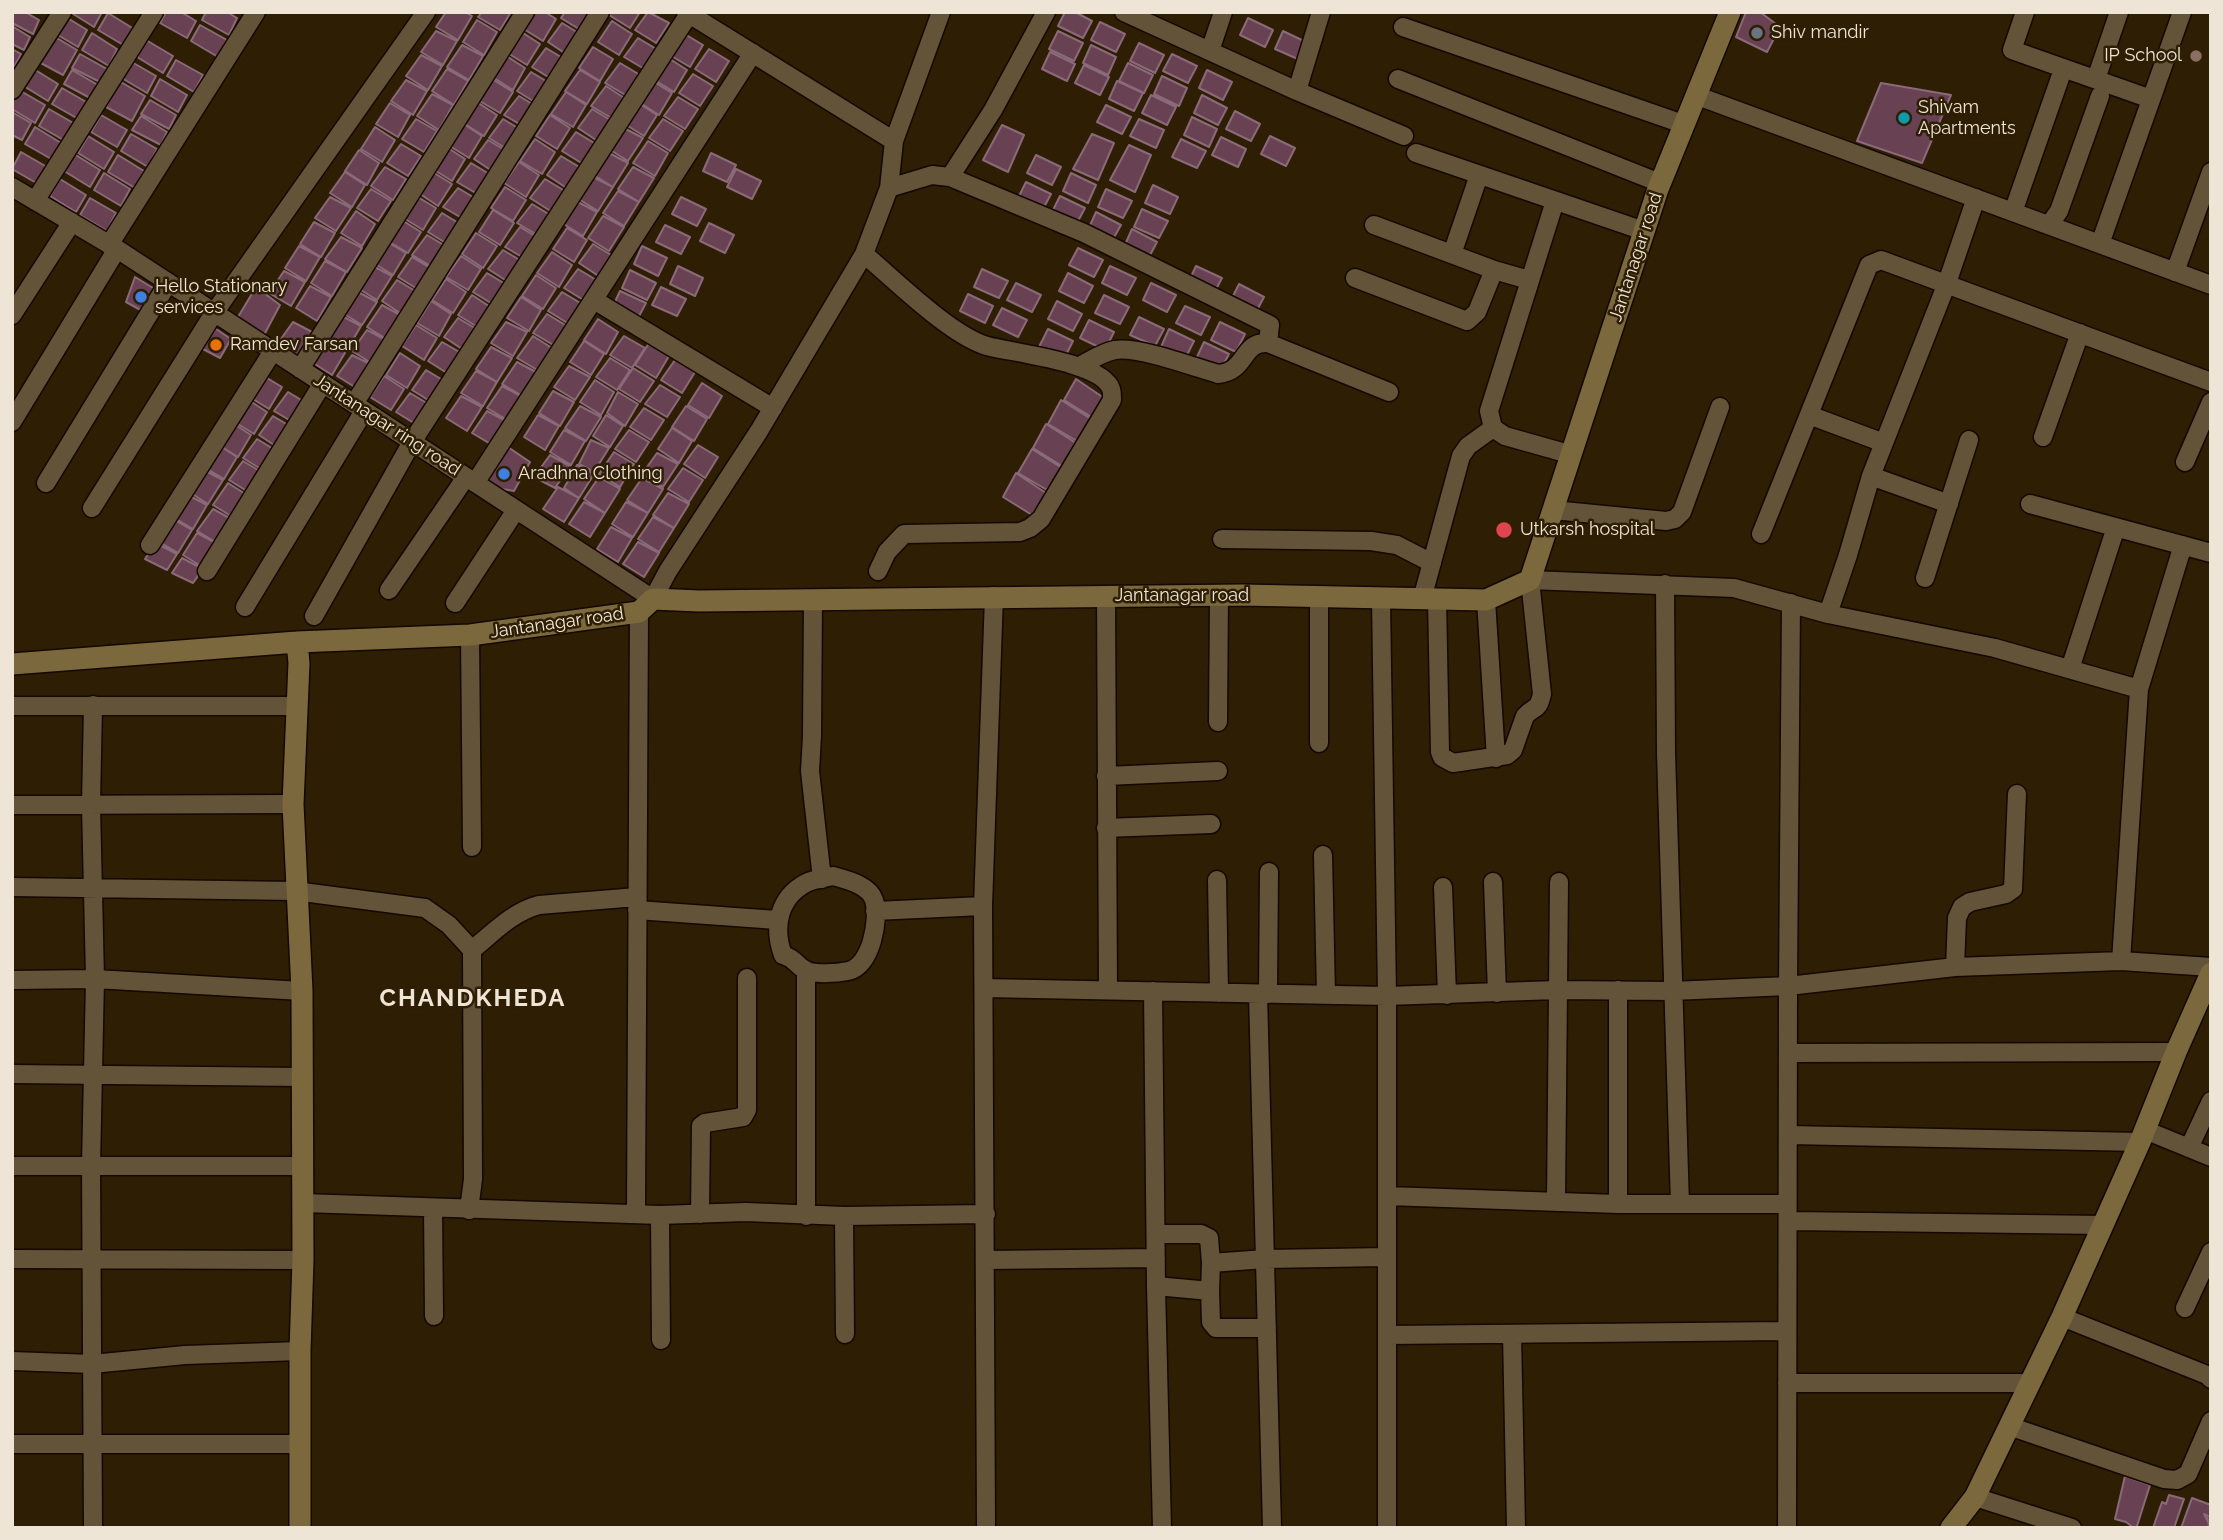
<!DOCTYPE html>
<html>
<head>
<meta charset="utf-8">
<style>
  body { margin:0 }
  #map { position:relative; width:2223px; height:1540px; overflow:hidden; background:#2d1e04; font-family:Raleway,sans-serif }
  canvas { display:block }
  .frame { position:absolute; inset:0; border:14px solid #efe5d6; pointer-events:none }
</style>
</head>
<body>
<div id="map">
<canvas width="2223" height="1540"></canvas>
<div class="frame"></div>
</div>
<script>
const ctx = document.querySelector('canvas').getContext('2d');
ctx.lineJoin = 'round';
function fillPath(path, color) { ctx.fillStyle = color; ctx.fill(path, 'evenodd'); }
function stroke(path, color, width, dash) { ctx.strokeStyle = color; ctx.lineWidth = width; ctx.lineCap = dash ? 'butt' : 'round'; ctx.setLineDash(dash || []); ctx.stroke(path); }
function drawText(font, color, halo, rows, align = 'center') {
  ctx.font = font + ' Raleway,sans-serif'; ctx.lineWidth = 5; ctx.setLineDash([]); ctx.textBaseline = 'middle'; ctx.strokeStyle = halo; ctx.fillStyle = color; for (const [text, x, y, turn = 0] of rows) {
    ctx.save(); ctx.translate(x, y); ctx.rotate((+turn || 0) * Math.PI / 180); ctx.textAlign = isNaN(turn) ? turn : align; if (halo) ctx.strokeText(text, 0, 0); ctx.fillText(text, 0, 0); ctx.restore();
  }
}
const building = new Path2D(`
  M12 12H25L39 20 33 34 12 23Z
  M70 12H102L94 27Z
  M166 12H181L196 21 187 38 160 23Z
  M206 12H227L237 18 229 35 202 20Z
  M446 12H465L472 16 458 40 436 27Z
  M482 12H511L500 30 478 17Z
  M532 12H545L556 19 543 41 522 28Z
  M565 12H594L582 31 561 18Z
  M611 12H640L630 28 609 15Z
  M648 12 669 23 656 43 635 30Z
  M1065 12H1075L1092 21 1083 38 1058 26Z
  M1746 12H1760L1780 27 1767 52 1736 37Z
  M108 13 134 29 125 46 98 30Z
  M61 14 87 30 78 47 51 31Z
  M1248 18 1273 30 1265 47 1240 35Z
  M477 20 497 32 484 55 463 42Z
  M612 21 632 34 619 55 598 42Z
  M1100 22 1125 34 1116 52 1091 40Z
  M562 23 582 35 569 56 548 42Z
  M200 25 227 40 218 57 191 41Z
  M12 26 30 37 24 50 12 44Z
  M436 31 457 41 443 65 421 52Z
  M520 31 540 44 527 65 506 52Z
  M1058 31 1083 43 1074 61 1049 49Z
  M1283 31 1308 43 1300 60 1275 49Z
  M92 33 117 49 109 66 82 50Z
  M683 33 703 45 690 67 668 54Z
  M50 34 77 50 63 75 37 61Z
  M638 38 658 50 646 70 624 57Z
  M146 40 173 56 163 73 137 57Z
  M1139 43 1164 55 1155 73 1130 61Z
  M462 45 483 56 469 80 447 67Z
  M1091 45 1116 57 1108 75 1083 63Z
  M593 47 613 59 600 81 579 68Z
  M546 48 566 60 553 80 532 67Z
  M12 49 21 54 12 71Z
  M709 49 729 61 716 82 695 69Z
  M1050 52 1075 64 1067 81 1042 69Z
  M80 54 107 69 100 82 72 68Z
  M1172 54 1197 66 1188 83 1163 71Z
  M421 55 442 66 428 90 406 76Z
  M505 55 525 68 513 90 491 76Z
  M667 57 687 70 674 92 653 79Z
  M176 60 203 75 194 92 167 76Z
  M130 61 156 76 147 93 120 77Z
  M620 63 640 75 627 96 605 83Z
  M1128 63 1153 75 1144 93 1119 81Z
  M1084 65 1109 77 1100 95 1075 83Z
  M32 68 58 84 48 101 22 85Z
  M447 69 468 81 454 105 432 91Z
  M72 70 98 85 92 99 64 84Z
  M580 70 600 82 587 104 565 91Z
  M1207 70 1232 82 1223 100 1199 88Z
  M531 72 551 84 538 104 517 91Z
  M693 74 713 86 700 106 679 93Z
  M1162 76 1187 88 1179 106 1154 94Z
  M160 79 187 95 178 112 151 96Z
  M492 79 513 92 500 113 478 100Z
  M406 80 427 91 413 115 391 101Z
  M651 80 672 93 659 115 637 101Z
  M119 81 145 96 132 121 106 107Z
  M1117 81 1143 93 1134 111 1109 99Z
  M1881 83 1951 95 1922 163 1857 141Z
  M606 86 626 99 613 119 591 106Z
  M62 88 88 103 80 120 52 104Z
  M19 90 45 105 35 123 12 109V101Z
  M566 92 586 105 573 127 551 114Z
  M432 94 453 105 439 130 417 116Z
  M1151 95 1176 107 1167 125 1142 113Z
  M1202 95 1227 108 1218 125 1194 113Z
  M519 96 539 108 526 128 504 115Z
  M678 97 698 109 685 129 664 116Z
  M150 100 176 115 169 129 141 114Z
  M477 102 497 115 484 136 463 123Z
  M637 102 657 115 644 136 623 123Z
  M390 103 410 115 398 137 376 124Z
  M1106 105 1131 117 1122 134 1097 122Z
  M49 109 75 124 67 142 39 126Z
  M592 109 612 121 599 142 578 128Z
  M1235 111 1260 124 1251 141 1226 129Z
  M12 112 31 123 22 140 12 135Z
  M101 115 127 130 117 147 91 132Z
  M550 115 570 128 557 149 536 136Z
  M141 116 167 132 161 145 132 130Z
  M1192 117 1217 129 1209 147 1184 135Z
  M416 119 437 131 424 152 402 139Z
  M503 119 523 131 510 151 489 138Z
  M663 119 683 131 670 151 649 138Z
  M1139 119 1164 130 1156 148 1130 136Z
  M462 123 482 136 469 158 448 145Z
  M1002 125 1024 135 1008 172 983 160Z
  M35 127 61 143 53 160 25 144Z
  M375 127 395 140 382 162 361 149Z
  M622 127 643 138 628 161 607 148Z
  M576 132 596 144 583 164 562 151Z
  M131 134 157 149 148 167 121 151Z
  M1092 134 1114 143 1098 180 1073 169Z
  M88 136 114 152 104 169 78 153Z
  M1270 136 1295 148 1286 166 1261 154Z
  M1221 137 1246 149 1238 167 1212 155Z
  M535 139 555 152 542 174 520 161Z
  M1181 139 1206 151 1197 168 1172 157Z
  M488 140 508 152 495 173 474 159Z
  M648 141 668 153 655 176 633 163Z
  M401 144 421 156 408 176 387 163Z
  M1129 145 1151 155 1135 192 1110 180Z
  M445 146 465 159 452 181 431 168Z
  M359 150 379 163 367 185 345 171Z
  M21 152 47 167 38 184 12 169Z
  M607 152 628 163 613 187 592 174Z
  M711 153 736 165 727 182 703 171Z
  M74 154 100 170 90 187 64 171Z
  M118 155 144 171 135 188 108 172Z
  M1036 155 1061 167 1052 185 1027 173Z
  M561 156 581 168 568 189 547 175Z
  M519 162 539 175 526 197 504 183Z
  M471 163 491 175 479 195 457 182Z
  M385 167 406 179 393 200 371 186Z
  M633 167 654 178 639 202 618 189Z
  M736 169 761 181 752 199 727 187Z
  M431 171 452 184 438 206 417 192Z
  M345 172 365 185 352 207 330 193Z
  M104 173 130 189 121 206 94 190Z
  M1071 173 1096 185 1088 203 1063 191Z
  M591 176 613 187 598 211 577 198Z
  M60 179 86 195 76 212 50 196Z
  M545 179 565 191 552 212 530 198Z
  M1026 182 1051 194 1042 211 1017 200Z
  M1153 185 1178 197 1170 214 1145 203Z
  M505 187 526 200 513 221 491 208Z
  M458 188 478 200 465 220 443 207Z
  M371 189 391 201 378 221 357 208Z
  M1106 189 1132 201 1123 218 1098 207Z
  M618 191 639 202 624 226 603 213Z
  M416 196 436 208 423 230 402 217Z
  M1060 196 1085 208 1076 225 1051 214Z
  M330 197 351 208 336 231 315 218Z
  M681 197 706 209 697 226 672 214Z
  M90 198 116 213 107 231 80 215Z
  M576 201 597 212 583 236 562 223Z
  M532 204 552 216 539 236 517 223Z
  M1142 209 1168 221 1159 238 1134 227Z
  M493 210 514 223 500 245 479 232Z
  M356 211 375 224 362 246 341 233Z
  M1096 212 1121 225 1112 241 1088 230Z
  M442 213 462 225 449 245 428 232Z
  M603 216 624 227 609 251 588 238Z
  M400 219 421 232 408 253 386 240Z
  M314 222 335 233 321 257 300 244Z
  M709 223 734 235 725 253 700 241Z
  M665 225 690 237 681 254 656 242Z
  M520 227 540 239 527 260 505 247Z
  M567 228 587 240 574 262 553 249Z
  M1132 229 1157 242 1148 259 1124 247Z
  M476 233 497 246 483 268 462 254Z
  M427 235 447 247 434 268 412 255Z
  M341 237 362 248 347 272 325 259Z
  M386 241 406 253 393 275 372 262Z
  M593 244 613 256 600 277 579 263Z
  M299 246 320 257 306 281 285 268Z
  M642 246 667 258 658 276 634 264Z
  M1078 248 1103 260 1094 277 1069 265Z
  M503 250 523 262 510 283 488 269Z
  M552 252 572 265 559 287 537 273Z
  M461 256 481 269 468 290 446 277Z
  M412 257 432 269 419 290 398 277Z
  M325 261 346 272 332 296 311 283Z
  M371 265 392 276 377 300 356 287Z
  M678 266 703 278 695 296 670 284Z
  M1110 266 1136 278 1127 295 1102 283Z
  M1196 266 1222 278 1213 295 1188 283Z
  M578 269 598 281 585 301 564 288Z
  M982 269 1008 281 999 298 974 287Z
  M630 270 656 283 647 300 622 288Z
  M284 271 305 282 291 306 269 293Z
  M487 273 507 285 494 305 473 292Z
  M1068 273 1093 286 1084 303 1059 291Z
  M536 275 556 288 543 309 522 296Z
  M135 277 158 291 146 313 126 302Z
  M446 279 466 292 453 313 432 300Z
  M397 280 417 292 403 315 382 301Z
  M1016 283 1041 295 1032 312 1007 300Z
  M1151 283 1176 295 1167 312 1143 300Z
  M1239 284 1264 297 1255 314 1230 302Z
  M310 286 331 297 317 321 296 308Z
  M256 287 280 305 264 335 238 317Z
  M661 287 686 299 677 316 652 305Z
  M356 291 377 302 362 325 341 312Z
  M620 291 646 303 637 320 612 308Z
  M562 292 582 304 569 324 548 311Z
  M968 294 993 306 985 323 960 311Z
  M472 295 492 308 479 328 458 315Z
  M1104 295 1129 307 1120 324 1095 313Z
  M521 297 541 310 529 331 507 318Z
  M431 301 451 314 439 336 417 323Z
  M1057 301 1082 314 1073 331 1048 319Z
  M382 305 402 316 388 340 367 327Z
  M1185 306 1210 317 1201 335 1176 323Z
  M1002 308 1027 320 1018 337 993 325Z
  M547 314 567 326 555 346 533 333Z
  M340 315 361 326 347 350 325 336Z
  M1139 317 1164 329 1155 346 1130 335Z
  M458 318 478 330 465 351 444 337Z
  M598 319 618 332 606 354 584 340Z
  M1089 320 1114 332 1105 350 1080 338Z
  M293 322 314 333 299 357 278 343Z
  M506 322 527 332 513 356 491 343Z
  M1220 322 1245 334 1236 352 1211 340Z
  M416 325 437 338 424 360 402 346Z
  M216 329 231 339 220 358 201 348Z
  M1048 329 1073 341 1064 359 1039 347Z
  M1169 329 1194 341 1185 359 1161 347Z
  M367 330 388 341 373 364 352 351Z
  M533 336 552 348 539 371 517 358Z
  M624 336 645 348 632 368 610 355Z
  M325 340 346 351 332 375 310 361Z
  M584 341 604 354 591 375 570 362Z
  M442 342 463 354 450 375 428 361Z
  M1204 342 1229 354 1220 371 1196 359Z
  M649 343 669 356 656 378 635 365Z
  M491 347 512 358 497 382 476 369Z
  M400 353 420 366 407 388 386 375Z
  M352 355 372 365 358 389 337 376Z
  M610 358 630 370 617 390 596 377Z
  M675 360 695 372 682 393 661 380Z
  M517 362 538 373 524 397 502 384Z
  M569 366 590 377 575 400 554 387Z
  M633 368 654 381 640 402 619 389Z
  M426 370 446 382 433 403 412 390Z
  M476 371 497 382 483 406 461 393Z
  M262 375 282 387 269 409 248 396Z
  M384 376 404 389 391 410 370 397Z
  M1076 379 1104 398 1093 418 1064 400Z
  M595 380 614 392 601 415 580 402Z
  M702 383 722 396 709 418 688 405Z
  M660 385 680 397 667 417 645 404Z
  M502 386 523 397 509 421 487 408Z
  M553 391 574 402 560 426 539 413Z
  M288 392 308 404 296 424 274 411Z
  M618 392 638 404 625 426 607 413Z
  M410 393 430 405 417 425 396 412Z
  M461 396 482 407 467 431 446 418Z
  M247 399 267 412 254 434 233 421Z
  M1061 400 1091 419 1077 441 1048 424Z
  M580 406 601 417 586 441 565 428Z
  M686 406 707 419 694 441 672 427Z
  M644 408 664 420 651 440 630 427Z
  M487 411 508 422 494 446 472 433Z
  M538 415 559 426 545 450 524 437Z
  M606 415 623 426 610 447 593 436Z
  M273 416 293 428 280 449 259 435Z
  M231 422 251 435 238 457 217 444Z
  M1046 424 1076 443 1062 466 1033 448Z
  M672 428 692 441 679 463 658 449Z
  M564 430 585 441 571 465 550 452Z
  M629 430 649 442 636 462 615 449Z
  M257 439 277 451 264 471 243 458Z
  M591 440 609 448 594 472 579 464Z
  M502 443 530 462 514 491 479 485Z
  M217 444 237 457 224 479 202 466Z
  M698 445 718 457 705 478 684 464Z
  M1032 449 1062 468 1047 490 1018 473Z
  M614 452 634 464 620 487 599 474Z
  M657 453 678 464 663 487 642 474Z
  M550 455 570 466 555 488 534 477Z
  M243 461 263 473 250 493 229 480Z
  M577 465 594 474 579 498 564 488Z
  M683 468 703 480 689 502 668 489Z
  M202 469 223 480 208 504 186 490Z
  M1016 473 1046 493 1032 515 1003 497Z
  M599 477 620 489 605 513 584 499Z
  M642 478 663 489 648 513 627 500Z
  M228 483 247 495 234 518 213 505Z
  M558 487 579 498 564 522 543 509Z
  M668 493 689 504 674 528 653 515Z
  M186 494 207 505 193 529 171 516Z
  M584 502 605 513 590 537 569 524Z
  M626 502 648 513 633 537 612 524Z
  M213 509 233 520 219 544 197 531Z
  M653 517 674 528 659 552 638 539Z
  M171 518 192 530 178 553 156 540Z
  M611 527 632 538 618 562 597 549Z
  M197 533 218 544 204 568 183 555Z
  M638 542 659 553 644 577 623 564Z
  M156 543 177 554 167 570 145 559Z
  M182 558 203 569 193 583 172 573Z
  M2125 1476 2150 1485 2137 1526 2134 1528 2126 1522 2115 1519Z
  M2169 1495 2184 1499 2174 1528H2153L2162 1502 2166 1504Z
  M2192 1498 2211 1505V1520L2207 1519 2208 1516 2204 1514 2209 1524 2208 1528H2181Z`);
fillPath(building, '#684253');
stroke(building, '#8a6a78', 2);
const street = new Path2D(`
  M686 12 894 141
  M1124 12 1297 91 1321 12
  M2025 12 2012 50 2151 99
  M1403 27 1683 124
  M1210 51 1223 12
  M1398 79 1660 183
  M2096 79 2119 12
  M12 90 62 12
  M1297 91 1404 136
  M1695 95 2211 285
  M1416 153 1644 231
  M950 177 1084 233 1270 325 1268 343
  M12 187 117 249 653 599 668 571 759 431 864 254 889 188 894 141 941 12
  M889 188 932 175 950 177 993 110 1046 12
  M35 201 154 12
  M1555 201 1489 411 1493 428 1505 436 1569 454
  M2013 212 2060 78
  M1374 225 1494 270 1529 280
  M2049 225 2059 211 2100 96
  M2100 244 2182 12
  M109 245 256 12
  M864 254C895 280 950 335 987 346 1013 353 1102 362 1111 389 1112 391 1112 398 1112 400L1041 519 1030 528 1020 532 904 534 887 552 878 571
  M1452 254 1479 175
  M2175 272 2211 172
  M1355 278 1467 321 1477 312 1494 270
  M594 300 773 408
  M12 315 72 222
  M1080 366C1091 360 1103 352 1115 350 1138 346 1194 367 1218 374 1248 371 1241 341 1268 343L1389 392
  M300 369 525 12
  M354 404 600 12
  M1809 415 1884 443
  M12 422 117 249
  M2043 437 2080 333
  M2185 462 2211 402
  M1871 476 1949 504
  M46 483 168 283
  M475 483 753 53
  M2030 504 2211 553
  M92 508 214 313 426 12
  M1553 510 1666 521 1675 519 1682 512 1720 407
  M1761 534 1869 265 1881 260 2211 382
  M1222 539 1371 541 1397 545 1432 563
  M150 545 273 351
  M207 571 323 383
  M1925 578 1969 440
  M1665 584 1666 753 1680 1204
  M389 590 466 477
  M1106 596 1108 990
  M1319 597V743
  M1381 599 1387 996V1528
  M1422 599 1461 456 1468 446 1493 428
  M1437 599 1440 752 1442 757 1453 763 1507 755 1513 750 1525 716C1535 705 1538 712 1542 694L1530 580 1734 588 1828 614 1995 648 2139 689
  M813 600 812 736 810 771 822 879
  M1486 600 1496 758
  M455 603 516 510
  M245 607 364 411
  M1828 614 1848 555 1871 476 1947 283 1976 198
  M314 616 412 442 689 14
  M470 635 472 847
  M2070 669 2116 527
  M93 705 91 805 95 979 91 1166 93 1528
  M12 706H298
  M1218 722 1219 595
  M1106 776 1218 771
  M12 805 293 804
  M1106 828 1211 824
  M1323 855 1326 995
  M833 876C847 880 869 885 874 900 880 919 871 967 848 971 838 973 814 975 805 970 795 964 796 959 783 955 773 928 778 898 806 883 814 879 825 878 833 876Z
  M1217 880 1219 993
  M1493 882 1497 993
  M12 887 295 891 425 908 449 925 472 950 473 1179 469 1210
  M1443 887 1447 995
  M637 910 777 920
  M875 911 983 906
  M472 950C493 933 512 912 539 905L637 897
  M2121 961 2139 689 2183 545
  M1955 967 1957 918 1962 907 1970 902 2006 894 2013 889 2017 794
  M12 980 95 979 302 991
  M984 988 1387 996 1556 990 1672 991 1788 986 1791 603
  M1618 990V1204
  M1153 991 1156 1286 1162 1528
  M1258 994 1272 1528
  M1268 994 1269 872
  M1788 1053 2176 1052
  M12 1074 301 1077
  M2145 1130 2211 1157
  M1788 1135 2140 1142
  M2189 1148 2211 1101
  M12 1166H303
  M1387 1196 1618 1204H1787
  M1556 1202 1559 882
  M303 1203 660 1215 746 1212 844 1216 986 1214
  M433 1208 434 1316
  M636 1213 639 612
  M700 1214 701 1126 705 1123 743 1117 747 1110V978
  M660 1215 661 1340
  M806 1216V970
  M844 1216 845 1334
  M1789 1221 2104 1225
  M1156 1234H1201L1209 1238 1211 1263
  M12 1259 303 1260
  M985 1260 1156 1258
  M1156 1286 1210 1291 1211 1263 1265 1259 1387 1257
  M1210 1291 1211 1322 1216 1328H1267
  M2185 1308 2211 1252
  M2062 1317 2207 1375 2211 1379
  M1512 1334 1516 1528
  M1387 1335 1787 1331
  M12 1361 92 1364 185 1355 300 1351
  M1787 1383H2030
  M2009 1426 2164 1479 2177 1480 2188 1474 2211 1421
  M12 1444H300
  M1975 1497 2072 1528
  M986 1528 983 906 994 596
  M1787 1528 1788 986 1955 967 2121 961 2211 967`);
const secondary = new Path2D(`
  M12 664 297 642
  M300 1528V1351L303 1260 302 991 293 804 299 663 297 642 470 635 639 612 653 599 699 601 1242 595 1486 600 1530 580 1658 189 1730 12
  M1951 1528 1975 1497 2062 1317 2140 1142 2176 1052 2211 973`);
stroke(street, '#140800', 21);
stroke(secondary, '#140800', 24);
stroke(street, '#635338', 18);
stroke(secondary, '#7b693d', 21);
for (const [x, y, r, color] of [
  [1757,33,7,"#6b7280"],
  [2196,56,7,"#8d6e63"],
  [1904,118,7,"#0f9aa8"],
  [141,297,7,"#3f7fe0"],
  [216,345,7,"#e8710a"],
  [504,474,7,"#3f7fe0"],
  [1504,530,9,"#e0444e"]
]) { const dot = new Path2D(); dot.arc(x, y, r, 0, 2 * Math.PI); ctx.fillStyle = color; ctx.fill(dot); stroke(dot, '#2d1e04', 2.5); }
drawText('18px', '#efe5d6', '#2d1e04', [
  ["Shiv mandir",1771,33],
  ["IP School",2182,56,"right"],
  ["Shivam",1918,108],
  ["Apartments",1918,129],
  ["Hello Stationary",155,287],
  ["services",155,308],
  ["Ramdev Farsan",230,345],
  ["Aradhna Clothing",518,474],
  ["Utkarsh hospital",1520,530]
], 'left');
drawText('18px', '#efe5d6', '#2d1e04', [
  ["Jantanagar road",1636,257,-72],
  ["Jantanagar ring road",387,425,33],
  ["Jantanagar road",1182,596],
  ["Jantanagar road",557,623,-8]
]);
ctx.letterSpacing = '2px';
drawText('bold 24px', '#efe5d6', '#2d1e04', [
  ["CHANDKHEDA",473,999]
]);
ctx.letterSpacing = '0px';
</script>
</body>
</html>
